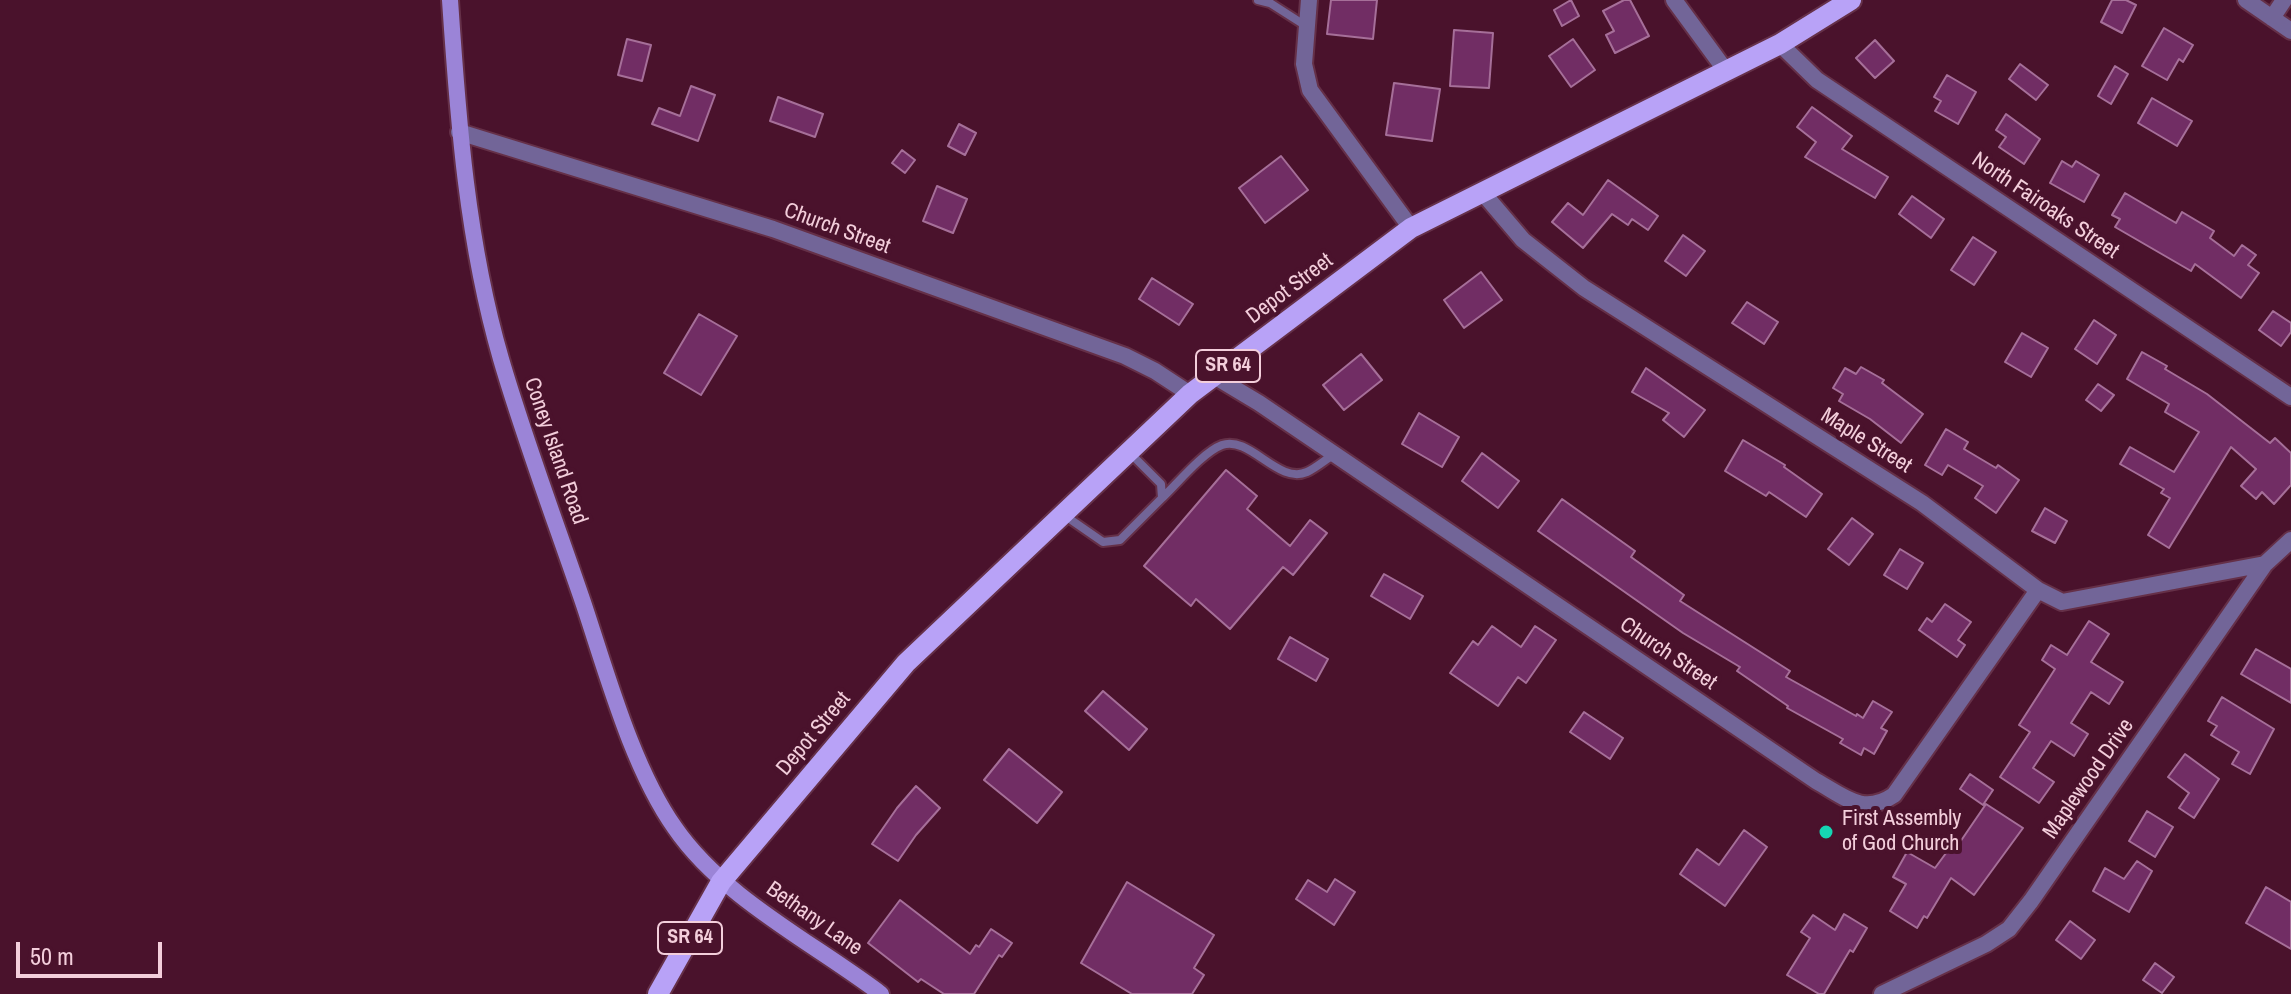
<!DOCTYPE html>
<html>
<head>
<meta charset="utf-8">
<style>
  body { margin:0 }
  #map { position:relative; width:2291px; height:994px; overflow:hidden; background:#4a122c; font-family:"Archivo Narrow",sans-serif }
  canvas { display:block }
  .scale { position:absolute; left:16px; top:942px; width:146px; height:36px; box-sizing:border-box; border:4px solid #f3cedb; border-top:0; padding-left:10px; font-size:24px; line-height:28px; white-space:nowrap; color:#f3cedb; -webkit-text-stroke:6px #4a122c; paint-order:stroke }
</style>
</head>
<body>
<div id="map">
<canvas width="2291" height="994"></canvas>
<div class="scale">50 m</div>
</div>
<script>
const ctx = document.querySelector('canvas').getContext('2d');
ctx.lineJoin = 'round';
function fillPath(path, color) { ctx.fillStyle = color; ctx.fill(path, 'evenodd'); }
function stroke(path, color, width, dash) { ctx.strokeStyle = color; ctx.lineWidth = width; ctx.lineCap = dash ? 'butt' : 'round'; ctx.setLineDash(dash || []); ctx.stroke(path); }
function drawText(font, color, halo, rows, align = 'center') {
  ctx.font = font + ' "Archivo Narrow",sans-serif'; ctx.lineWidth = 8; ctx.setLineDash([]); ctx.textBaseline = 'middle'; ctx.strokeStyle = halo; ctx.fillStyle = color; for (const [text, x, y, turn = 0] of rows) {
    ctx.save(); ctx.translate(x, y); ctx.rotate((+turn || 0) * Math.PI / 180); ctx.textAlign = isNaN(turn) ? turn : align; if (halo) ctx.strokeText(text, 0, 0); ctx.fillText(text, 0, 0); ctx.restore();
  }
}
const building = new Path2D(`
  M1331 0H1377L1373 39 1327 34Z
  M1571 0 1579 16 1562 26 1554 10Z
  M1624 0H1630L1649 36 1615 53 1606 35 1614 31 1603 11Z
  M2112 0H2126L2136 5 2122 33 2101 22Z
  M2164 28 2193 45 2183 62 2179 59 2167 80 2142 66Z
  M1454 30 1493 33 1489 88 1450 86Z
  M627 39 651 45 642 81 618 75Z
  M1573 39 1595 70 1571 87 1549 56Z
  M1875 40 1894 61 1875 78 1856 58Z
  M2020 64 2048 85 2036 100 2009 79Z
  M2115 66 2128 74 2111 104 2098 96Z
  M1947 75 1976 92 1958 124 1935 111 1941 101 1934 97Z
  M1394 83 1440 89 1432 141 1386 135Z
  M691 86 715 95 698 141 652 124 659 108 680 116Z
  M778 97 823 114 815 137 770 121Z
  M2152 98 2192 121 2177 146 2138 123Z
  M1812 107 1852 136 1842 149 1888 177 1875 198 1805 157 1816 142 1797 127Z
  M2006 114 2040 139 2024 164 1999 147 2006 137 1996 130Z
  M959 124 976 133 965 155 948 146Z
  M902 150 915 160 905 173 892 163Z
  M1281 156 1308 190 1265 223 1239 188Z
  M2062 161 2072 167 2076 161 2099 175 2084 202 2050 183Z
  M1608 180 1658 216 1648 230 1632 219 1628 225 1612 214 1583 248 1552 222 1568 203 1583 215Z
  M937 186 967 199 953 233 923 221Z
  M2125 193 2176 223 2182 212 2214 231 2210 238 2234 256 2242 245 2256 255 2248 265 2259 273 2241 298 2195 264 2191 271 2115 227 2120 219 2112 215Z
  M1912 196 1944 219 1931 238 1899 214Z
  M1683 235 1705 251 1686 276 1665 261Z
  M1973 237 1996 252 1974 285 1951 270Z
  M1481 272 1502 300 1464 328 1444 300Z
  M1152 278 1193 304 1179 325 1139 299Z
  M1747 302 1778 322 1764 344 1732 323Z
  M2273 311 2291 323V332L2281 346 2259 330Z
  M699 314 737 336 701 395 664 373Z
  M2094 320 2116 335 2097 364 2075 349Z
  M2022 333 2048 348 2031 377 2005 362Z
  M2142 352 2167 366 2165 369 2207 394 2270 443 2275 438 2291 453V485L2274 504 2262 492 2256 499 2241 486 2256 469 2231 447 2169 548 2148 535 2170 498 2161 493 2164 489 2120 464 2130 447 2174 472 2199 432 2165 412 2169 404 2127 379Z
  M1361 354 1382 380 1344 410 1323 385Z
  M1861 367 1884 380 1882 383 1923 414 1901 443 1870 419 1839 401 1843 394 1833 388 1845 368 1856 374Z
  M1646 368 1705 410 1684 437 1663 420 1669 413 1632 392Z
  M2098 384 2114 395 2101 411 2086 400Z
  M1419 413 1459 437 1442 467 1402 444Z
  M1946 429 1968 442 1964 449 1996 468 1998 465 2019 480 1996 513 1975 498 1983 486 1948 465 1942 475 1925 465Z
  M1743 440 1785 465 1784 467 1822 494 1806 517 1769 492 1766 496 1725 471Z
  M1482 453 1519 481 1498 508 1462 481Z
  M1226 470 1257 496 1247 509 1290 546 1310 520 1327 533 1293 575 1283 567 1230 629 1196 599 1191 606 1144 566Z
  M1562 499 1635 551 1631 557 1684 595 1680 601 1790 671 1786 677 1856 716 1857 714 1863 718 1873 701 1892 712 1881 728 1887 731 1874 754 1864 748 1861 755 1840 743 1843 739 1787 708 1788 706 1737 671 1740 667 1683 633 1538 531Z
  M2045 508 2067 521 2055 543 2032 531Z
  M1852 518 1873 534 1849 565 1828 549Z
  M1900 549 1923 563 1907 589 1884 575Z
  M1384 574 1423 596 1410 619 1371 596Z
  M1945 604 1971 622 1958 640 1965 645 1957 657 1919 630 1927 618 1932 622Z
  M2089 621 2109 634 2091 662 2123 682 2109 704 2091 692 2071 723 2088 734 2074 756 2051 741 2033 768 2054 782 2039 803 2000 777 2030 732 2019 725 2055 669 2042 660 2051 645 2067 655Z
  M1492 626 1521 647 1535 626 1556 640 1526 683 1518 677 1498 706 1450 673 1473 641 1478 645Z
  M1290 637 1328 659 1316 681 1278 659Z
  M2256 649 2291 669V703L2241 674Z
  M1103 691 1147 729 1129 750 1085 711Z
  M2222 697 2274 729 2250 774 2232 764 2239 752 2211 735 2217 726 2208 721Z
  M1584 712 1623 738 1610 759 1570 732Z
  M1009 749 1062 792 1037 823 984 780Z
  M2185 754 2219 779 2194 818 2179 808 2189 793 2168 777Z
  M1970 774 1993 790 1983 805 1960 789Z
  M916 786 940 808 916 835 898 861 872 844 897 808Z
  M1986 804 2023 828 1974 895 1951 878 1927 918 1924 916 1917 928 1890 911 1906 884 1893 877 1907 852 1935 868 1952 845 1956 848Z
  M2147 811 2173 827 2155 857 2129 841Z
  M1744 830 1767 847 1725 906 1680 874 1697 849 1719 865Z
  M2137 861 2152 871 2129 912 2093 891 2105 868 2124 879Z
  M1335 879 1355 892 1334 925 1296 899 1308 880 1327 892Z
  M1127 882 1214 935 1194 968 1204 975 1192 994H1132L1081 963Z
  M2266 887 2291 902V949L2246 923Z
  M900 900 970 954 976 945 979 947 991 929 1012 943 1002 957 999 955 974 994H944L921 979 918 982 868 943Z
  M1844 914 1867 928 1853 952 1850 950 1824 994H1819L1787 975 1810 938 1801 932 1813 915 1835 930Z
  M2070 921 2095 940 2081 959 2056 940Z
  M2155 963 2174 977 2162 993 2143 980Z`);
fillPath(building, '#712d64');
stroke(building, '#a66f99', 2);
const lane = new Path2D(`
  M1258 0 1270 3 1306 26
  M1162 498C1177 484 1203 452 1222 445 1250 435 1278 485 1307 472 1316 468 1325 460 1333 455
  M1064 515 1103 542 1120 540 1162 498 1161 484 1129 452`);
const street = new Path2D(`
  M1309 0 1304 64 1310 90 1411 228
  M1674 0 1726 71
  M2246 0 2291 31
  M2272 18 2284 0
  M1780 44 1817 80 2291 397
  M459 132 773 229 1125 356 1155 371 1190 394
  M1483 193 1523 240 1584 288 1922 503 2038 590 2062 602 2265 564
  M1214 376 1259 403 1816 781C1845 797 1863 816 1894 795L2038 590
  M1882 994 1986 944 2009 929 2031 901 2265 564 2291 540`);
const secondary = new Path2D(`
  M450 0C458 120 467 242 501 359 525 441 556 523 584 605 607 674 633 769 675 828 723 898 814 943 881 994`);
const primary = new Path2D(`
  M658 994 721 882 906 663 1190 394 1411 228 1780 44 1851 0`);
stroke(lane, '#653048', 12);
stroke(street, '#653048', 20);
stroke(secondary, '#653048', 20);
stroke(primary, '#653048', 24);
stroke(lane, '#726598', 8);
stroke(street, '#726598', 16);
stroke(secondary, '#9b84d7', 16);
stroke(primary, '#b8a2f7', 20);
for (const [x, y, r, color] of [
  [1826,832,8,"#15d5b3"]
]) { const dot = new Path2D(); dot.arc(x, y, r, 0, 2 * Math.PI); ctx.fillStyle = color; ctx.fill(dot); stroke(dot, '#4a122c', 3); }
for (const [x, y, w] of [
  [1228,366,64],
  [690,938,64]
]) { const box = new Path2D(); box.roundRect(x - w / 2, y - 16, w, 32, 6); ctx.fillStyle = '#4a122c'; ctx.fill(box); stroke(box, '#f3cedb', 2); }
drawText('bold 20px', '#f3cedb', null, [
  ["SR 64",1228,366],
  ["SR 64",690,938]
]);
drawText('22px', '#f3cedb', '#4a122c', [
  ["North Fairoaks Street",2045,206,34],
  ["Church Street",837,229,20],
  ["Depot Street",1290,289,-37],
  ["Maple Street",1866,441,32],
  ["Coney Island Road",555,451,71],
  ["Church Street",1668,654,34],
  ["Depot Street",814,734,-50],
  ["Maplewood Drive",2089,779,-55],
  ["Bethany Lane",814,919,35]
]);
drawText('22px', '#f3cedb', '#4a122c', [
  ["First Assembly",1842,819],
  ["of God Church",1842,844]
], 'left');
</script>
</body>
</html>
